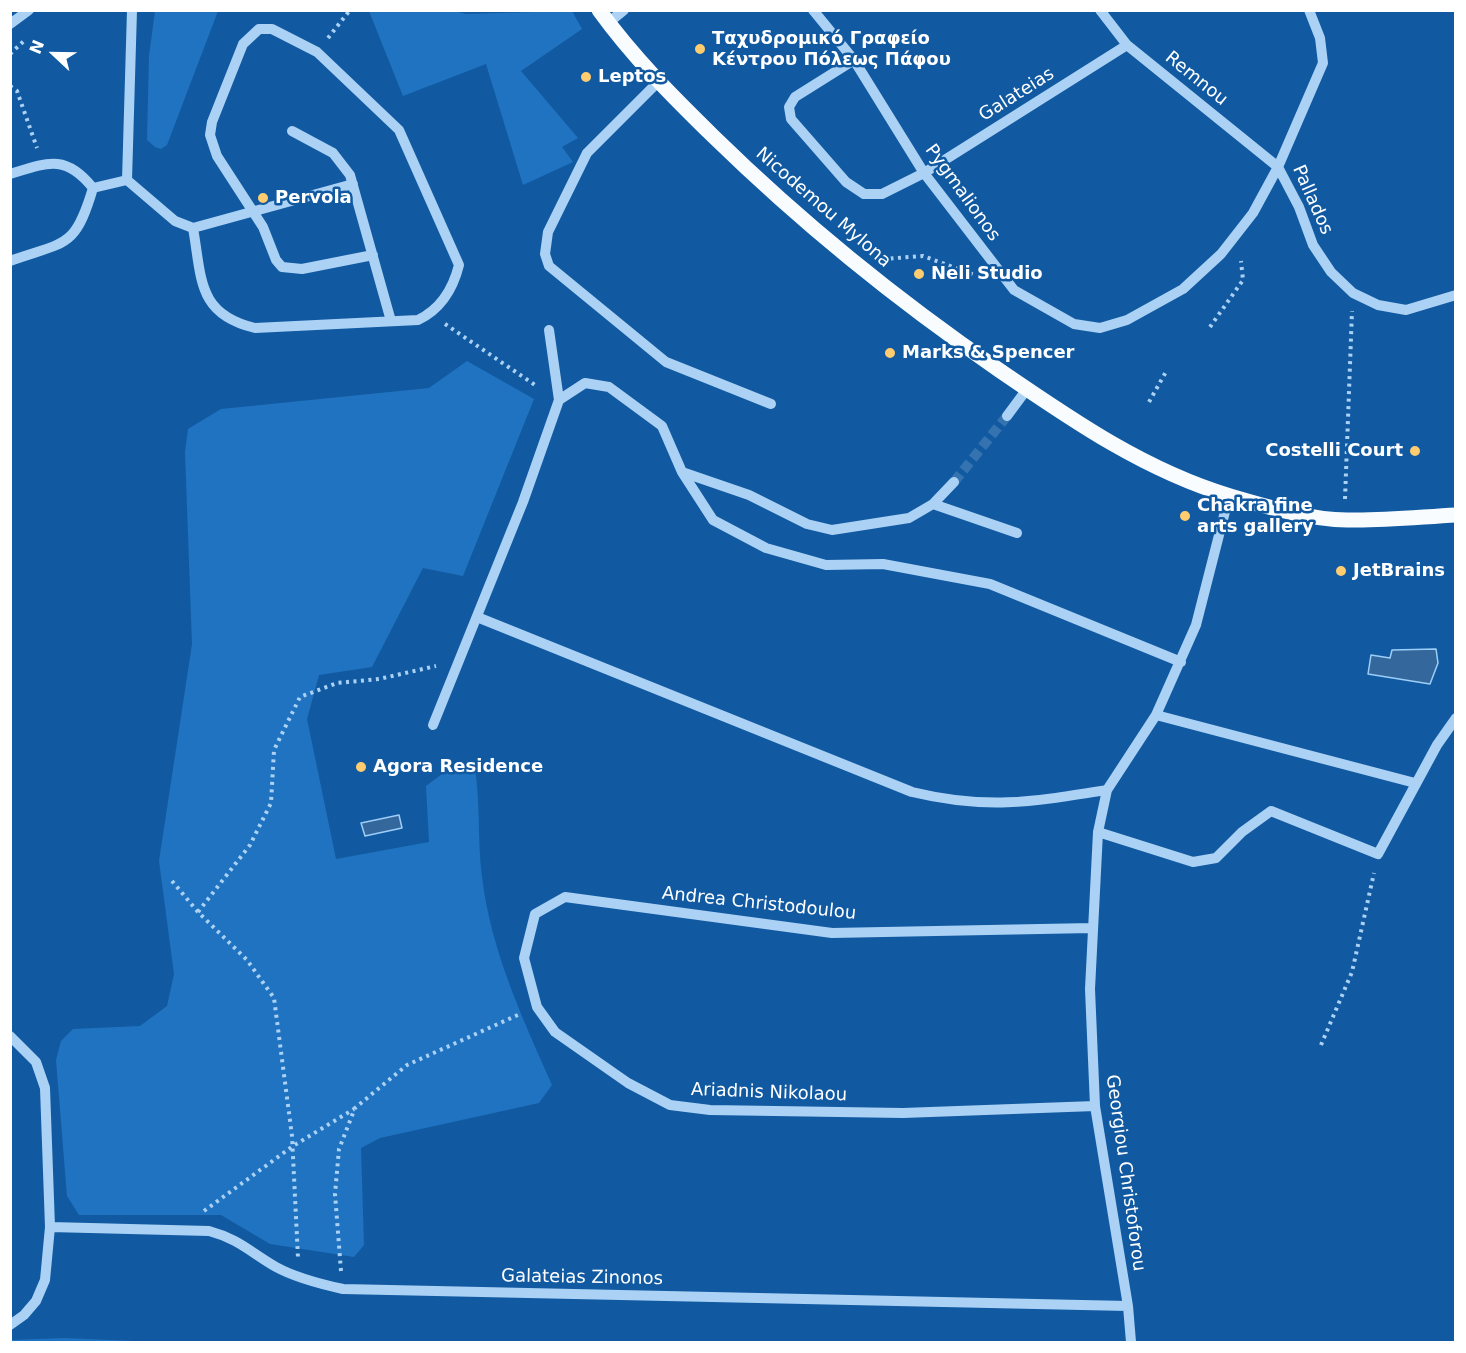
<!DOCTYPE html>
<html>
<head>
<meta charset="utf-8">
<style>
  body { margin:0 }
  #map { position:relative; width:1466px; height:1353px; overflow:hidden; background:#115aa2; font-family:"DejaVu Sans",sans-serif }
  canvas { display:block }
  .frame { position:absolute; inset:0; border:12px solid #fff; pointer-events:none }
  .north { position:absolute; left:24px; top:24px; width:60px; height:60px; -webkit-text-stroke:4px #115aa2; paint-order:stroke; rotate:292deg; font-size:16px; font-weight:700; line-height:24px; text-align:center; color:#fff }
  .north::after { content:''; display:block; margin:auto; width:21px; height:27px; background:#fff; clip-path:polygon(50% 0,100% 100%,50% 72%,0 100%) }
</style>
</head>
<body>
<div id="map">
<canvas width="1466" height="1353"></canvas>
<div class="frame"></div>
<div class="north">N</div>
</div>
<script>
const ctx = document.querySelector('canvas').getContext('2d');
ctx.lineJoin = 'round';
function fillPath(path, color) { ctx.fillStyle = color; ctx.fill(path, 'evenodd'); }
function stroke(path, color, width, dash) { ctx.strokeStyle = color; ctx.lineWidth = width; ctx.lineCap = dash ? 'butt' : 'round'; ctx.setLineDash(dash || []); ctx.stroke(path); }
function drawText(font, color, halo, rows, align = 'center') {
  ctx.font = font + ' "DejaVu Sans",sans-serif'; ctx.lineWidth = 5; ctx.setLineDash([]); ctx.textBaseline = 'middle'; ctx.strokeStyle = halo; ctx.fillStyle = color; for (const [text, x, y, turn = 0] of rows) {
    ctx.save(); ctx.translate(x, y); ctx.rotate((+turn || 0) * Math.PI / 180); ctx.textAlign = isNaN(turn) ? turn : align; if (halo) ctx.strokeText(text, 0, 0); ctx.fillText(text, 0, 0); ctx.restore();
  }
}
fillPath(new Path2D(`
  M155 11H218L167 145 161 149 155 147 147 140 149 56Z
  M454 11 466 14 572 11 582 29 521 71 578 138 562 147 573 162 523 185 486 64 403 96 369 11Z
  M467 361 534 399 463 576 423 568 372 667 319 675 307 719 336 859 429 842 426 786 450 768 474 763C481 801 477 839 482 877 491 951 522 1017 552 1085L539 1103 380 1138 361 1148 364 1245 354 1257 270 1244 221 1215H79L67 1196 56 1060 61 1041 73 1029 140 1026 167 1006 174 974 159 861 192 644 185 452 188 429 221 409 429 388Z
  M64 1338 158 1342H11V1340Z`), '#2073c0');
const water = new Path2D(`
  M1436 649 1438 663 1430 684 1368 674 1371 655 1390 658 1392 650Z
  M399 815 402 828 365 836 361 823Z`);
fillPath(water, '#34689c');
stroke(water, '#9dcef8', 1.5);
stroke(new Path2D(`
  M954 482 1007 416`), '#3573b0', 10, [10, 5]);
stroke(new Path2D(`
  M328 38 350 10
  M10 54 26 39
  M10 86 17 91 37 148
  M883 259 923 256 980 277
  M445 324 538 387
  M1210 327 1243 280 1241 261
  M1149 402 1167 370
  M1345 499 1352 311
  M172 881 198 912 247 960 274 998 292 1136 298 1258
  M198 912 250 845 271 803 274 750 300 697 337 683 379 679 436 666
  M1321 1045 1352 972 1374 873
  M204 1211 293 1146 354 1109
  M341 1271 335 1194 339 1149 355 1108 407 1065 520 1014`), '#abd2f5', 4, [3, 4.5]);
stroke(new Path2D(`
  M813 10 854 60 924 173 1014 290 1074 324 1100 328 1127 320 1183 289 1221 254 1253 213 1278 167 1323 63 1320 38 1309 10
  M1100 10 1127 45 1278 167 1299 207 1313 245 1331 272 1353 293 1378 305 1406 310 1456 295
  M608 23 624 10
  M10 24 29 10
  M854 60 795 97 789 107 791 119 846 182 864 194H882L924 173 1127 45
  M658 82 587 153 548 232 545 254 549 266 666 362 771 404
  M292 131 333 153 350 175 391 321
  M10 174C48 162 66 154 93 188
  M127 180 175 221 193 228 353 184
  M93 188 127 180 132 10
  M193 228C202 279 197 314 255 328L418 320C441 309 453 289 459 265L399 130 317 52 272 29H259L243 44 212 122 210 135 217 156 263 227 276 260 282 267 302 269 373 255
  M10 261C66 241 75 249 93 188
  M559 400 585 383 609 387 662 426 682 472 713 520 766 548 826 565 883 564 990 584 1181 662
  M1007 416 1027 389
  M682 472 749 495 807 524 832 530 909 518 933 504 1017 533
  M933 504 954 482
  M477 617 912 792C987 810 1032 802 1107 790
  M1156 715 1415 783
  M433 725 523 502 559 400 549 330
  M1098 832 1193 862 1216 858 1242 832 1271 811 1378 854 1437 745 1456 718
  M1092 928 832 933 565 897 535 914 524 958 537 1007 555 1032 628 1083 670 1105 710 1110 903 1113 1095 1106
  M10 1036 36 1062 45 1088 50 1227 45 1280 36 1301 24 1315 10 1325
  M50 1227 209 1231C239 1239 250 1252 276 1267 296 1278 320 1284 343 1289L1128 1306
  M1131 1342 1128 1306 1095 1106 1090 989 1098 832 1107 790 1156 715 1196 625 1229 496`), '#abd2f5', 10);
stroke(new Path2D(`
  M599 10C633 57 673 97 714 137 802 223 897 300 999 370 1072 420 1144 470 1230 496 1264 506 1311 520 1347 520 1383 521 1419 517 1456 515`), '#f9fcff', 15);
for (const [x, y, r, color] of [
  [700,49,6,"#ffcc6f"],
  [586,77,6,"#ffcc6f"],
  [263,198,6,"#ffcc6f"],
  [919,274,6,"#ffcc6f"],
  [890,353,6,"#ffcc6f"],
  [1415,451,6,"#ffcc6f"],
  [1185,516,6,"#ffcc6f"],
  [1341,571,6,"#ffcc6f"],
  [361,767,6,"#ffcc6f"]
]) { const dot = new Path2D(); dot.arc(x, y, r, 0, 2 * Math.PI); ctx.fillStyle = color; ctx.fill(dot); stroke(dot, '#115aa2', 2); }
drawText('bold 18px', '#fff', '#115aa2', [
  ["Ταχυδρομικό Γραφείο",712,39],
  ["Κέντρου Πόλεως Πάφου",712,60],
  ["Leptos",598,77],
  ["Pervola",275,198],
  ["Neli Studio",931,274],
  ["Marks & Spencer",902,353],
  ["Costelli Court",1403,451,"right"],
  ["Chakra fine",1197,506],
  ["arts gallery",1197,527],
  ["JetBrains",1353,571],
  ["Agora Residence",373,767]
], 'left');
drawText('18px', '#fff', '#115aa2', [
  ["Remnou",1196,79,39],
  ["Galateias",1017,95,-32],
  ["Pygmalionos",962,193,54],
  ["Pallados",1312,200,66],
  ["Nicodemou Mylona",823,208,41],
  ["Andrea Christodoulou",759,904,6],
  ["Ariadnis Nikolaou",769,1093,2],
  ["Georgiou Christoforou",1125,1173,82],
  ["Galateias Zinonos",582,1278,1]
]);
</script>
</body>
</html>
